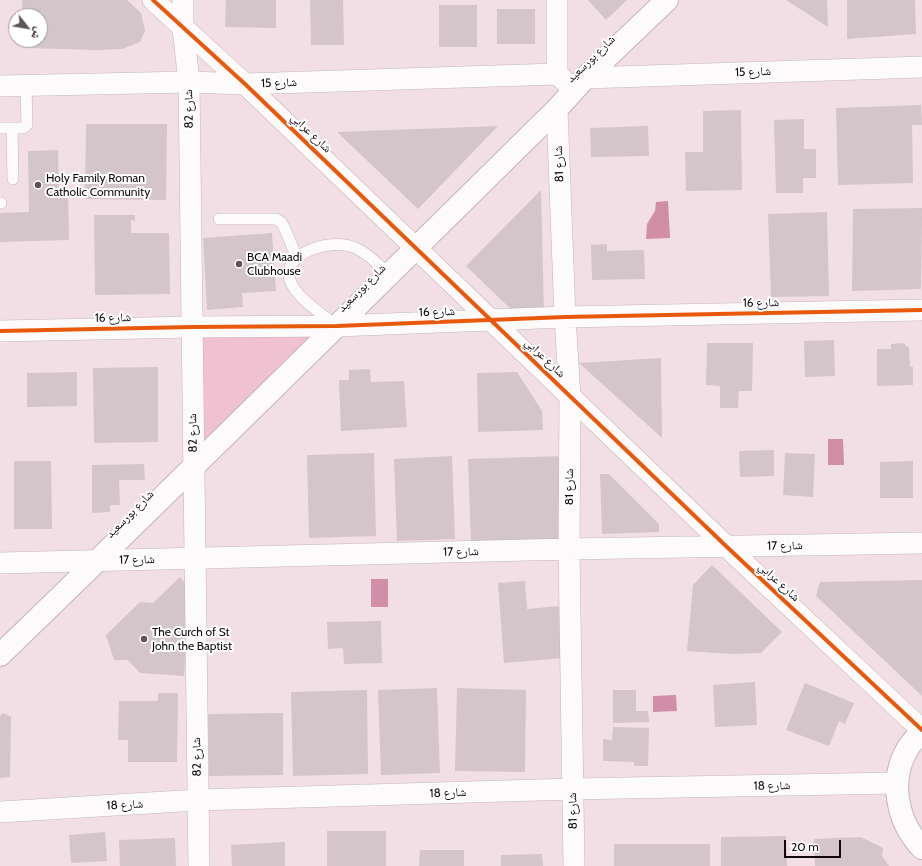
<!DOCTYPE html>
<html>
<head>
<meta charset="utf-8">
<style>
  body { margin:0 }
  #map { position:relative; width:922px; height:866px; overflow:hidden; background:#f2dfe5; font-family:Cabin,"Noto Naskh Arabic",sans-serif }
  canvas { display:block }
  .north { position:absolute; left:8px; top:8px; width:40px; height:40px; box-sizing:border-box; background:#fff; border:1px solid #a09c9d; border-radius:50%; rotate:121deg; font-size:11px; font-weight:700; line-height:16px; text-align:center; color:#12080b }
  .north::after { content:''; display:block; margin:auto; width:14px; height:18px; background:#605357; clip-path:polygon(50% 0,100% 100%,50% 72%,0 100%) }
  .scale { position:absolute; left:784px; top:840px; width:57px; height:18px; box-sizing:border-box; border:2px solid #12080b; border-top:0; padding-left:5px; font-size:12px; line-height:14px; white-space:nowrap; color:#12080b; -webkit-text-stroke:3px #fff; paint-order:stroke }
</style>
</head>
<body>
<div id="map">
<canvas width="922" height="866"></canvas>
<div class="north">ش</div>
<div class="scale">20 m</div>
</div>
<script>
const ctx = document.querySelector('canvas').getContext('2d');
ctx.lineJoin = 'round';
function fillPath(path, color) { ctx.fillStyle = color; ctx.fill(path, 'evenodd'); }
function stroke(path, color, width, dash) { ctx.strokeStyle = color; ctx.lineWidth = width; ctx.lineCap = dash ? 'butt' : 'round'; ctx.setLineDash(dash || []); ctx.stroke(path); }
function drawText(font, color, halo, rows, align = 'center') {
  ctx.font = font + ' Cabin,"Noto Naskh Arabic",sans-serif'; ctx.lineWidth = 4; ctx.setLineDash([]); ctx.textBaseline = 'middle'; ctx.strokeStyle = halo; ctx.fillStyle = color; for (const [text, x, y, turn = 0] of rows) {
    ctx.save(); ctx.translate(x, y); ctx.rotate((+turn || 0) * Math.PI / 180); ctx.textAlign = isNaN(turn) ? turn : align; if (halo) ctx.strokeText(text, 0, 0); ctx.fillText(text, 0, 0); ctx.restore();
  }
}
fillPath(new Path2D(`
  M320 333 201 448 200 334Z`), '#efc1d1');
fillPath(new Path2D(`
  M668 201 670 238 646 239 647 224 655 211 656 202Z
  M828 439H843L844 465H828Z
  M371 579H388V607H371Z
  M676 695 677 711 653 712V696Z`), '#d08ea7');
fillPath(new Path2D(`
  M22 0H127L141 13 145 31 140 42 122 49 97 50 25 48V40H40V16H23Z
  M226 0H276V28L225 27Z
  M310 0H343L344 45H311Z
  M588 0H627L606 20Z
  M786 0H827L828 27Z
  M847 0H915L916 34 847 39Z
  M439 5H477V47H439Z
  M497 9H535V44H497Z
  M921 105 922 125H912L913 183 838 185 836 108Z
  M741 110 742 190 686 191 685 152H703V111Z
  M804 119V149H816V178H803V193H776L774 120Z
  M86 124H167L166 200 85 199Z
  M498 126 418 209 337 132Z
  M648 126 649 156 591 157 590 128Z
  M58 150 59 189H68L69 240 0 242V213L29 212 28 151Z
  M541 190 544 315 516 314 466 266Z
  M922 208 921 289 852 291 853 209Z
  M827 212 829 296 771 297 768 214Z
  M94 215H135V221L131 220V233H169L170 294 95 295Z
  M272 233 276 291 242 293 243 307 207 310 203 238Z
  M607 244V251L644 250 645 279 592 280 591 245Z
  M834 340 835 376 805 377 804 341Z
  M707 343H753L752 391H739L738 408H720V386L706 385Z
  M903 343 909 348 910 367H913V385L877 386V349H891V344Z
  M661 358 662 438 579 363Z
  M158 367V442L94 443 93 368Z
  M370 369 371 382 404 381 407 427 341 431 339 380H349V370Z
  M77 372V406L27 407V373Z
  M517 372 542 411 543 430 478 432 477 373Z
  M774 450V476L740 477 739 451Z
  M374 453 376 536 309 538 307 455Z
  M785 453 815 454 813 497 783 495Z
  M452 456 455 539 397 541 394 459Z
  M563 456 565 539 471 542 468 459Z
  M14 461H51L52 529H14Z
  M913 461V498H880V462Z
  M144 464 145 480H119L120 505H110V512L92 513V465Z
  M600 474H609L659 524V532L602 534Z
  M712 565 782 632 761 653 732 654 687 651 693 585Z
  M180 577 189 587 184 676 140 673 128 660H114L107 638 105 636 140 602 153 603Z
  M922 580V696L816 596 820 582Z
  M525 581 527 609 559 606 563 658 504 663 498 583Z
  M381 621 382 663 344 664 343 648 328 649 327 622Z
  M755 682 757 725 715 727 713 685Z
  M805 683 854 703 845 724 839 721 829 746 786 730Z
  M437 688 440 773 381 775 378 690Z
  M457 688 526 690 525 772 455 771Z
  M367 690 368 774 293 776 291 692Z
  M613 690H636V711H648L649 722 613 723Z
  M158 693H178L177 762H128V740H118L119 701H158Z
  M3 713 11 717 10 777 0 778V716Z
  M283 713V775L209 776 208 714Z
  M613 727 649 728 648 766H634V762L603 761V739L612 740Z
  M327 831H386V866H327Z
  M105 832 107 861 71 863 69 835Z
  M786 836 787 866H721V837Z
  M861 837 883 848 882 856 889 866H815L814 839Z
  M175 838 176 866H120L119 840Z
  M285 842V866H232L231 845Z
  M614 844H710V866H614Z
  M420 850H464V866H419Z
  M542 854 543 866H501V855Z`), '#d3c5ca');
const lane = new Path2D(`
  M0 128H23L27 125 26 85
  M12 128 13 179
  M0 203H1
  M219 219H276L281 222 284 227 297 258
  M335 325C322 314 295 297 290 280 282 252 330 240 350 246 365 250 377 264 389 274`);
const street = new Path2D(`
  M153 0 245 84 727 547 922 730
  M183 0V28L189 82 199 866
  M557 0V74L567 83
  M585 78 922 67
  M0 86 189 82 245 84 557 74
  M557 109 565 317 570 397 569 549 574 866
  M0 331 192 327 337 326 565 317 922 310
  M0 563 569 549 922 543
  M0 812 198 800 573 789 897 783`);
const secondary = new Path2D(`
  M0 655C187 475 372 291 557 109L585 78 667 0
  M922 731C918 735 914 740 910 745 888 777 896 821 922 848`);
stroke(lane, '#c4b5ba', 12);
stroke(street, '#c4b5ba', 22);
stroke(secondary, '#c4b5ba', 24);
stroke(lane, '#fdfafb', 11);
stroke(street, '#fdfafb', 21);
stroke(secondary, '#fdfafb', 22);
stroke(new Path2D(`
  M153 0 245 84 727 547 922 730
  M0 331 192 327 337 326 565 317 922 310`), '#e8590c', 4);
for (const [x, y, r, color] of [
  [38,185,4,"#605357"],
  [239,264,4,"#605357"],
  [144,639,4,"#605357"]
]) { const dot = new Path2D(); dot.arc(x, y, r, 0, 2 * Math.PI); ctx.fillStyle = color; ctx.fill(dot); stroke(dot, '#fff', 1.5); }
drawText('12px', '#12080b', '#fff', [
  ["شارع بورسعيد",591,59,-44],
  ["شارع 15",753,72,-2],
  ["شارع 15",279,83,-2],
  ["شارع 82",189,109,-91],
  ["شارع عرابي",311,133,44],
  ["شارع 81",559,164,-92],
  ["شارع بورسعيد",362,288,-45],
  ["شارع 16",761,303,-1],
  ["شارع 16",437,312,-2],
  ["شارع 16",113,318,-1],
  ["شارع عرابي",545,358,44],
  ["شارع 82",193,433,-91],
  ["شارع 81",569,487,-90],
  ["شارع بورسعيد",130,514,-45],
  ["شارع 17",785,546,-1],
  ["شارع 17",461,552,-1],
  ["شارع 17",137,560,-1],
  ["شارع عرابي",779,582,43],
  ["شارع 82",197,757,-91],
  ["شارع 18",772,786,-1],
  ["شارع 18",448,793,-2],
  ["شارع 18",125,805,-3],
  ["شارع 81",573,811,-91]
]);
drawText('12px', '#12080b', '#fff', [
  ["Holy Family Roman",46,178],
  ["Catholic Community",46,192],
  ["BCA Maadi",247,257],
  ["Clubhouse",247,271],
  ["The Curch of St",152,632],
  ["John the Baptist",152,646]
], 'left');
</script>
</body>
</html>
